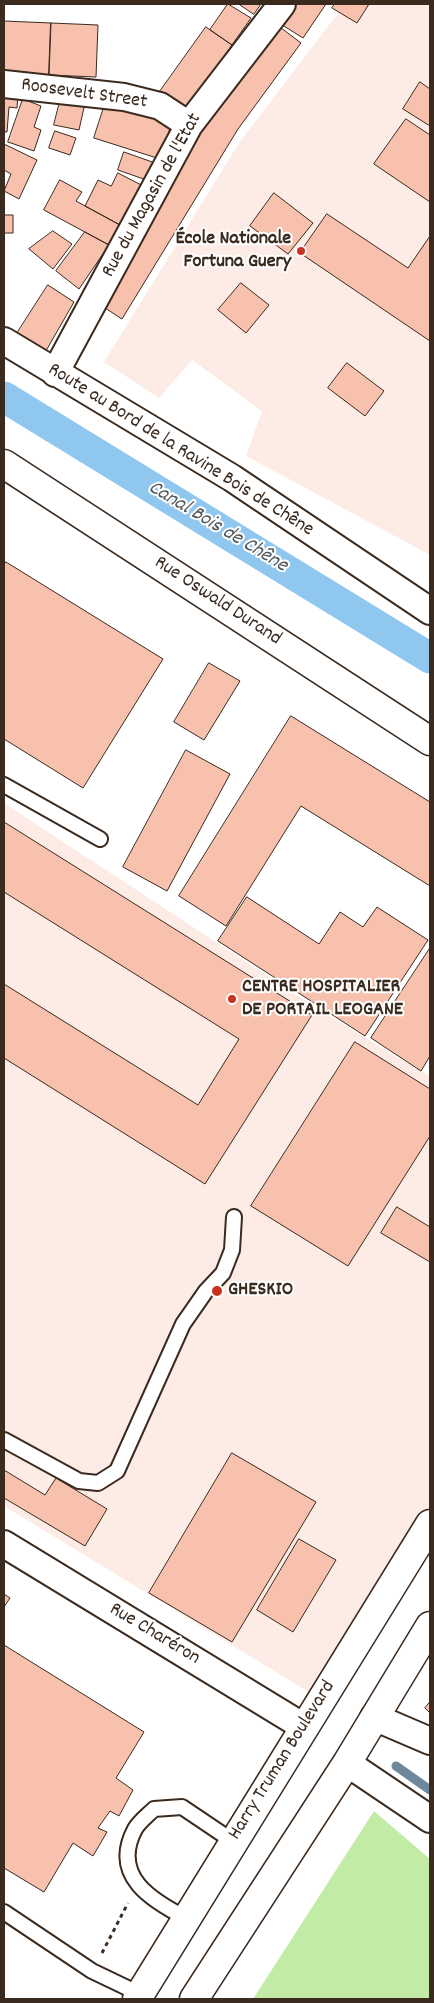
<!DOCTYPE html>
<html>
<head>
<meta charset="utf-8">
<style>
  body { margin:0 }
  #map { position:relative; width:434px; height:2003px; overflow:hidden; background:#fff; font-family:Dekko,sans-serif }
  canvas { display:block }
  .frame { position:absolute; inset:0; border:5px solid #3b2a1e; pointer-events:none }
</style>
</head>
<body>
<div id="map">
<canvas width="434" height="2003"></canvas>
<div class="frame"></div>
</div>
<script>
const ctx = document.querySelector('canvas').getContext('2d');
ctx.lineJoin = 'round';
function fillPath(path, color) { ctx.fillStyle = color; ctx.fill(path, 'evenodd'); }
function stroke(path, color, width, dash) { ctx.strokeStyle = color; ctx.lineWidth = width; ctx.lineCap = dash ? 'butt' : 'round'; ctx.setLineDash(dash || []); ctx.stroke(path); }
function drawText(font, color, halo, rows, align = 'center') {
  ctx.font = font + ' Dekko,sans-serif'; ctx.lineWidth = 4; ctx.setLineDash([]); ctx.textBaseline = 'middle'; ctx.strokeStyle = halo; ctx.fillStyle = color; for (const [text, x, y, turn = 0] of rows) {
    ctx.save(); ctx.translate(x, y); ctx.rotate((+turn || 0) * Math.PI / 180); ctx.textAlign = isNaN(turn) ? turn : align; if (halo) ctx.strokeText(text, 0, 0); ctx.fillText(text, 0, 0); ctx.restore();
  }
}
fillPath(new Path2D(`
  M345 4H430V555L246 456 262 411 192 360 159 398 104 362 239 143Z
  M4 803 312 1005 430 1077V1546L333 1707 4 1506Z`), '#fdece6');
fillPath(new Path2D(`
  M374 1811 430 1859V1999H253Z`), '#c2eba6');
stroke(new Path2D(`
  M396 1766 430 1790`), '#6d889b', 9);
stroke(new Path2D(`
  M4 397 430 658`), '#8fc7ee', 31);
const building = new Path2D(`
  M228 4 251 18 232 45 210 30Z
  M239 4H261L254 14Z
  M292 4H326L303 38 279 23Z
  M335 4H369L357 23 332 8Z
  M4 21 51 23 49 75 4 73Z
  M51 23 98 25 96 77 49 75Z
  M276 24 301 43 238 129 122 319 105 308 193 136Z
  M206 27 232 45 183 116 156 97Z
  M420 82 430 89V126L403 109Z
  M4 91 18 93 17 108 9 107 7 132H4Z
  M61 97 85 103 79 130 54 125Z
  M107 98 173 119 160 159 94 138Z
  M23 99 41 106 34 127 41 130 34 151 8 142Z
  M406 119 430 135V202L374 164Z
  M55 131 76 138 70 155 49 148Z
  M4 144 37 160 19 199 4 191 11 174 4 170Z
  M124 152 158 164 152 182 118 170Z
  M118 173 147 188 120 225 85 206 98 180 111 186Z
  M60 180 82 192 76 201 120 225 109 245 44 210Z
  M274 193 313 223 288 254 250 226Z
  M327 214 408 268 430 236V341L300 253Z
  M4 215H13V233H4Z
  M53 231 72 244 53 269 29 249Z
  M85 232 109 245 79 289 56 271Z
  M241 283 269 305 246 333 218 310Z
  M48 285 74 302 43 356 14 338Z
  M347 363 384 391 365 416 328 388Z
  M6 562 163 659 83 788 4 739V565Z
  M209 663 240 681 204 740 174 722Z
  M291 716 430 802V886L301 806 226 926 179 896Z
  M186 750 230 774 167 891 123 867Z
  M4 822 312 1015 205 1184 4 1058V984L198 1105 239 1039 4 892Z
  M247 897 319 944 340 912 363 927 377 907 428 940 365 1036 218 941Z
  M430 948V1056L421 1071 371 1038Z
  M355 1042 430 1089V1136L348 1266 251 1206Z
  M397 1207 430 1227V1262L381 1233Z
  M232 1453 316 1502 232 1642 149 1593Z
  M4 1470 45 1495 56 1478 107 1509 85 1546 4 1498Z
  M299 1539 336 1560 293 1632 257 1610Z
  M4 1594 10 1598 4 1607Z
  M4 1645 144 1732 116 1778 133 1790 119 1816 110 1811 98 1828 107 1832 93 1856 73 1843 44 1892 4 1868Z
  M430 1702V1713L425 1708Z`);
fillPath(building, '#f8c1ad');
stroke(building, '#3b2a1e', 1);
const service = new Path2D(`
  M4 785 100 839
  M4 1440 79 1481 98 1483 117 1471 183 1324 206 1291 223 1273 232 1250 234 1217
  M4 1912 92 1971 140 1994
  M188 1919C152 1901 110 1876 135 1829 139 1822 148 1815 154 1809L182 1807 234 1842`);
const minor = new Path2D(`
  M4 84 124 97 160 106 189 125
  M4 341 232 478 430 611
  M55 373 189 125 282 4
  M4 1544 304 1727
  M374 1717 430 1741
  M347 1763 430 1819`);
const secondary = new Path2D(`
  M4 464 430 741
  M137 1999 430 1524
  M194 1999 347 1763 430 1626`);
stroke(service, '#3b2a1e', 18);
stroke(minor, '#3b2a1e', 30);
stroke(secondary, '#3b2a1e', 31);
stroke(new Path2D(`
  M102 1953 128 1903`), '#3b2a1e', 3, [4, 4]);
stroke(service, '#fff', 14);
stroke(minor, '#fff', 26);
stroke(secondary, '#fff', 28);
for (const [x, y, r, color] of [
  [301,251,5,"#c8321e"],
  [232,999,5,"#c8321e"],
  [217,1291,6,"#c8321e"]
]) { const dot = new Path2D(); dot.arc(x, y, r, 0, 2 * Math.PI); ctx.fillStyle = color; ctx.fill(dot); stroke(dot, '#fff', 2); }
drawText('20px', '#3b2a1e', '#fff', [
  ["Roosevelt Street",84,95,8],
  ["Rue du Magasin de l'Etat",153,196,-61],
  ["Route au Bord de la Ravine Bois de Chêne",180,451,32],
  ["Rue Oswald Durand",217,602,33],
  ["Rue Charéron",154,1635,31],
  ["Harry Truman Boulevard",283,1761,-58]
]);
drawText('bold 20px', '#3b2a1e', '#fff', [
  ["École Nationale",291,240,"right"],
  ["Fortuna Guery",291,263,"right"],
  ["CENTRE HOSPITALIER",242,988],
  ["DE PORTAIL LEOGANE",242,1011],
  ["GHESKIO",228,1291]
], 'left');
drawText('italic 21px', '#54595c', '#fff', [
  ["Canal Bois de Chêne",217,528,31]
]);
</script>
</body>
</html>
